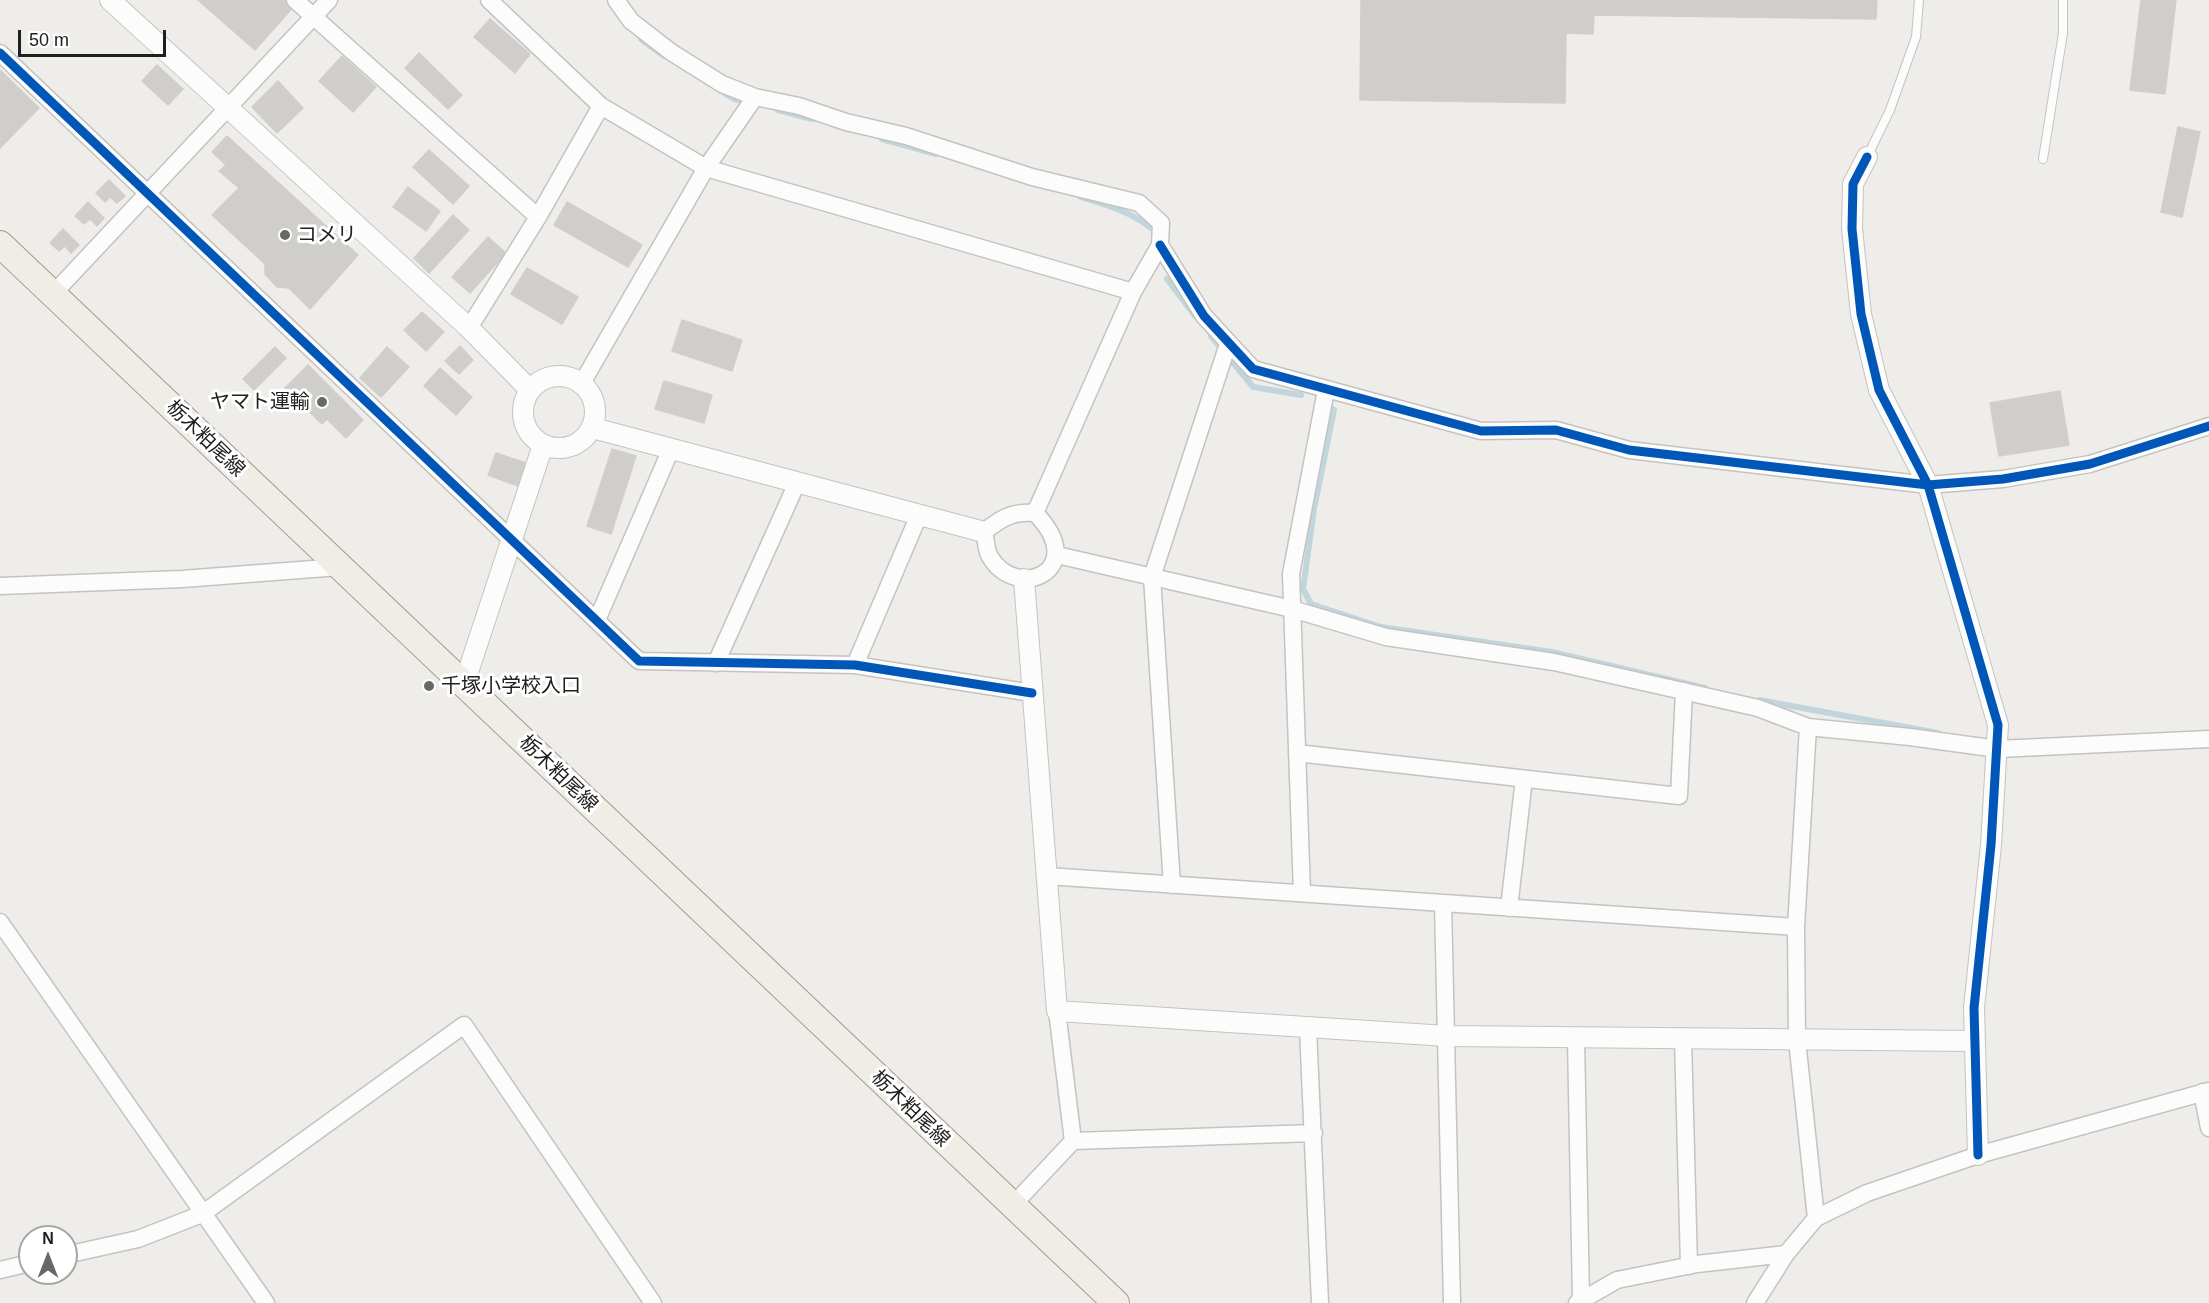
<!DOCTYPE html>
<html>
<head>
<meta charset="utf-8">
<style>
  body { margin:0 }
  #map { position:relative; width:2209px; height:1303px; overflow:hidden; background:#eeedea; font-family:Arial,sans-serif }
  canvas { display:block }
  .north { position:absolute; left:18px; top:1225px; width:60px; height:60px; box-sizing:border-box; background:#fff; border:2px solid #a6a6a6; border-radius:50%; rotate:0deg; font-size:16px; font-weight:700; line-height:24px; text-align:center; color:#202020 }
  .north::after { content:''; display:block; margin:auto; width:21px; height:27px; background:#686867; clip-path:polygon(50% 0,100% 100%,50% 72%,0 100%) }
  .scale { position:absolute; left:18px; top:30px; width:148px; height:27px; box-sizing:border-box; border:3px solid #202020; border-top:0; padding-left:8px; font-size:18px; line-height:21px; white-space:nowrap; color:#202020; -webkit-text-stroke:4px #fff; paint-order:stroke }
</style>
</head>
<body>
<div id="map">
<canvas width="2209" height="1303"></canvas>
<div class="north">N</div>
<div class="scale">50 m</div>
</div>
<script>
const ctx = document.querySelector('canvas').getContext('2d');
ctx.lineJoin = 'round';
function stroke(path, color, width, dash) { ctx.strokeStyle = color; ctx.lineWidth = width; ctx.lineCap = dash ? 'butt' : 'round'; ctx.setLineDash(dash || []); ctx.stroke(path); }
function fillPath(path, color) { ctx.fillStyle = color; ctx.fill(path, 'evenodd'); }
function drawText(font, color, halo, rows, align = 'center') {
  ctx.font = font + ' Arial,"Noto Sans JP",sans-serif'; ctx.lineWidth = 6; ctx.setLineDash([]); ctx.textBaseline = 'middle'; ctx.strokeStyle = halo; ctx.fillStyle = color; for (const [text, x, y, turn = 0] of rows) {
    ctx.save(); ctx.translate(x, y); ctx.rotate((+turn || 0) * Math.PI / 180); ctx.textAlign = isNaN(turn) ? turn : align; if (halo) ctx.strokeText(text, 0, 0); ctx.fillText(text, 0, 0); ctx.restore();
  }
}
stroke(new Path2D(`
  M641 39 664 56
  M721 91 734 99 748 102
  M778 110 812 119
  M882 139 936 154
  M1081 197C1107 205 1129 211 1151 228
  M1167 279 1195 316
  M1211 336 1253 387 1301 395
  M1332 409 1334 410 1314 509 1303 589 1311 604 1381 627 1552 652 1705 688
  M1759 700 1938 733`), '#c1d5dd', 6);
const building = new Path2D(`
  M198 0H289L295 5 255 50Z
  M1361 0H1877L1876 19 1594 15 1593 34 1566 33 1565 103 1360 100Z
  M2141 0H2176L2165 94 2130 90Z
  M490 19 530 54 515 73 474 37Z
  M419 53 462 95 448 109 405 68Z
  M342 56 376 87 353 112 319 81Z
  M157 65 183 89 168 105 142 81Z
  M0 70 39 108 0 148Z
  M278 81 303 108 277 133 252 107Z
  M2178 127 2200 132 2182 217 2161 212Z
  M227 136 358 255 310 309 289 288 277 287 265 274V264L212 215 239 188 219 171 226 165 212 152Z
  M429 150 469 186 453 204 413 167Z
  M109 180 125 196 117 203 110 197 105 202 96 193Z
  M408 187 440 211 426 231 393 207Z
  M88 202 104 218 97 226 90 219 84 224 75 216Z
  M567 202 642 245 628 267 554 225Z
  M453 215 469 230 429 273 414 258Z
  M63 229 79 245 71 253 65 246 59 251 50 243Z
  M488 237 506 253 470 293 452 277Z
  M527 268 578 297 562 324 511 294Z
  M422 312 444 332 426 351 404 330Z
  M682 320 742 340 732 371 672 351Z
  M460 346 473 360 459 374 445 361Z
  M275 347 286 358 254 390 243 379Z
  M387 347 409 367 381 397 360 378Z
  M308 365 363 420 346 438 327 419 322 424 285 388Z
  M440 368 472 397 456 415 424 386Z
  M664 381 712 395 704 423 655 409Z
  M2060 391 2069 445 1999 456 1990 403Z
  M612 449 636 456 611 534 587 526Z
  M496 453 526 463 518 486 488 475Z`);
fillPath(building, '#cfcecb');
stroke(building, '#d1cfcb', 1.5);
const service = new Path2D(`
  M1867 157 1890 110 1916 37 1919 0
  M2043 159 2063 33V0`);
const minor = new Path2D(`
  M295 0 538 217
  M489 0 601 106 706 168 1133 292 1035 513C1013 511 1001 518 984 532 986 539 986 549 989 555 1015 603 1092 571 1035 513
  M616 0 631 21 671 52 722 84 755 97 799 106 846 122 906 136 1032 177 1139 203 1161 223 1160 245 1133 292
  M0 53 639 661 855 665 1032 693
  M1160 245 1204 316 1253 369 1481 431 1556 430 1629 450 1928 485 2003 479 2090 464 2209 426
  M53 294 329 0
  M469 328 538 217 601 106
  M582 383 706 168 755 97
  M1057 555 1292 609 1386 637 1554 662 1758 708 1808 727
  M0 586 182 579 339 567
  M597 620 671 449
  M716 663 797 483
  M855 665 919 515
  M1297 753 1679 796 1684 691
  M1047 876 1796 927
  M1172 885 1152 577 1228 344
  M1302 893 1291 574 1326 390
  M1443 903 1452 1303
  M1509 908 1524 779
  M0 922 266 1303
  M1057 1011 1073 1141 1314 1133
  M1308 1028 1320 1303
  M1576 1038 1581 1300
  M1683 1039 1689 1266
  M2202 1092 2209 1128
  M1012 1206 1073 1141
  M1816 1218 1797 1040 1796 927 1808 727 1910 737 1998 749 2209 739
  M66 1255 138 1239 202 1214 464 1025 653 1303
  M0 1270 30 1263
  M1577 1303 1617 1280 1697 1264 1786 1254
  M1755 1303 1786 1254 1816 1218 1867 1193 1978 1155 2209 1091`);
const tertiary = new Path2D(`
  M110 0 469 328 530 390
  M1867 157 1853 184 1852 229 1861 314 1879 390 1928 485 1998 725 1991 845 1974 1008 1978 1155
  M523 412a36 36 0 1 1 72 0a36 36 0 1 1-72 0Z
  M593 428 984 532
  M1024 579 1057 1011 1447 1036 1974 1041
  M464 684 543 445`);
const primary = new Path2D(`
  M0 244 1116 1303`);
stroke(service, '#c4c3c2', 10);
stroke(minor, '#c4c3c2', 19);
stroke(tertiary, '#c4c3c2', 22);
stroke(primary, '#a29b89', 28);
stroke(service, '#fcfcfc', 8);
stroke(minor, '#fcfcfc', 16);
stroke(tertiary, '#fcfcfc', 20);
stroke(primary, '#f0ede7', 26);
stroke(new Path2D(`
  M0 53 639 661 855 665 1032 693
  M1867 157 1853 184 1852 229 1861 314 1879 390 1928 485 1998 725 1991 845 1974 1008 1978 1155
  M1160 245 1204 316 1253 369 1481 431 1556 430 1629 450 1928 485 2003 479 2090 464 2209 426`), '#0057b8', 9);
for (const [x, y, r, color] of [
  [285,235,6,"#686867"],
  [322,402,6,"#686867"],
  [429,686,6,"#686867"]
]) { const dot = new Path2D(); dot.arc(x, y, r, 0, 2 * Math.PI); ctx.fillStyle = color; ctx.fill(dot); stroke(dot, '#fff', 2); }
drawText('20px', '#202020', '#fff', [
  ["コメリ",297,235],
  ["ヤマト運輸",310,402,"right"],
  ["千塚小学校入口",441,686]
], 'left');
drawText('20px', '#202020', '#fff', [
  ["栃木粕尾線",205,439,44],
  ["栃木粕尾線",558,774,44],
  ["栃木粕尾線",910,1109,44]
]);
</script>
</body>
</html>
